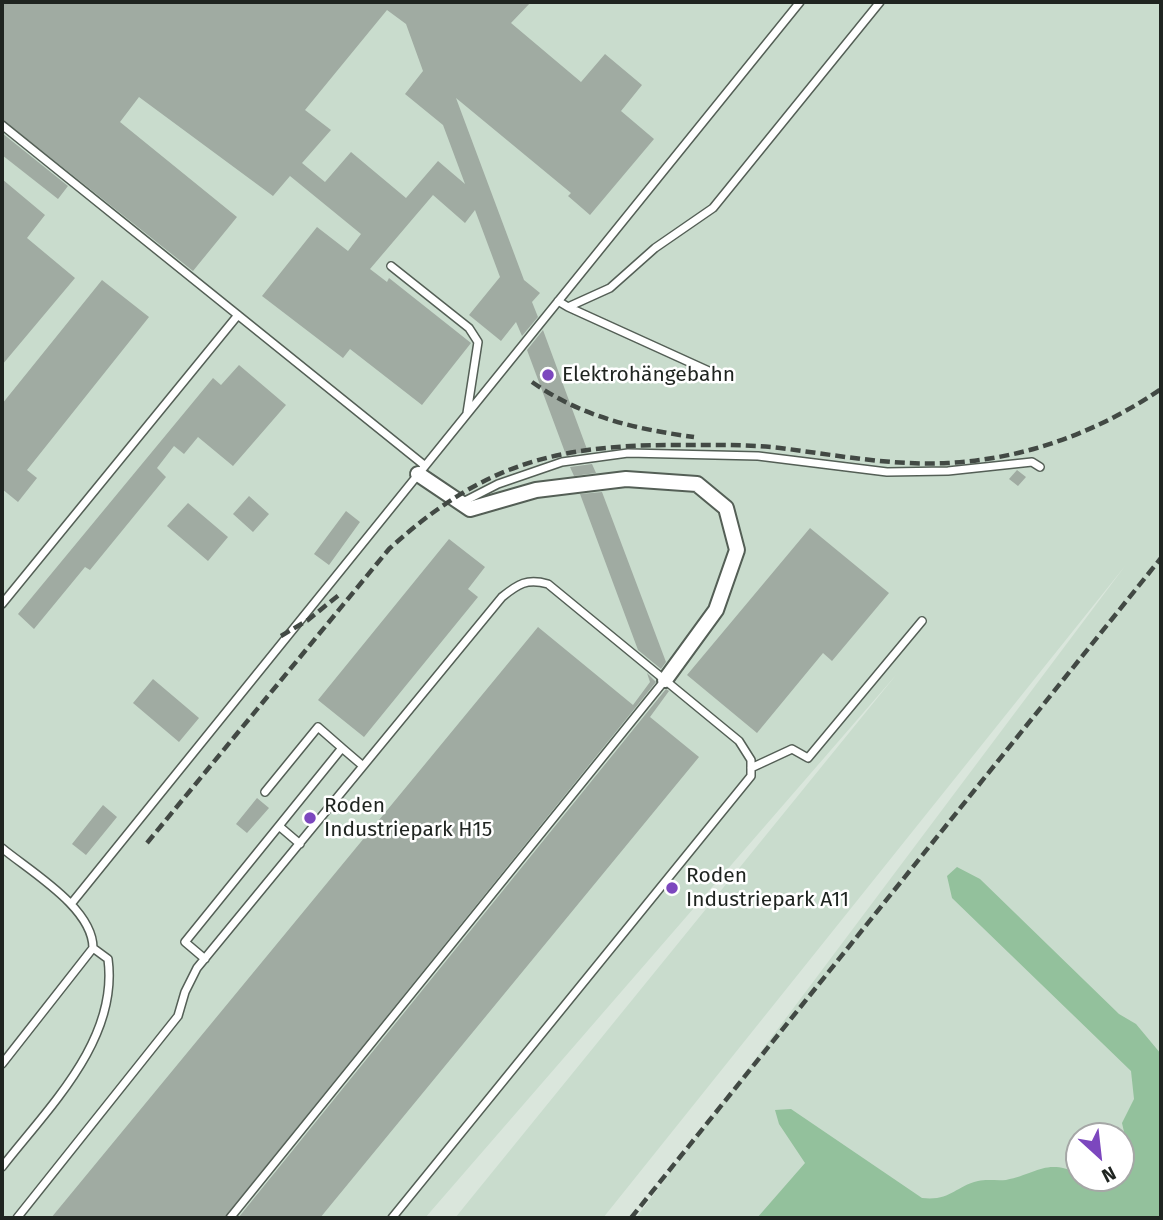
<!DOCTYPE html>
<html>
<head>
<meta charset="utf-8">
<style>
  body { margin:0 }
  #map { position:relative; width:1163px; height:1220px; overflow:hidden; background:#dae6dc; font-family:"Fira Sans",sans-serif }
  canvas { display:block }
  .frame { position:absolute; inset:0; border:4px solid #1f2420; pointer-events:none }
  .north { position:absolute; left:1065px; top:1122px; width:70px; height:70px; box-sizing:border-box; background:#fff; border:2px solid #a5a7a6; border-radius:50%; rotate:153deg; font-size:19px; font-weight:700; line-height:28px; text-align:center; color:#1f2420 }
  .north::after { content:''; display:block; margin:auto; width:24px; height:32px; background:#7c47be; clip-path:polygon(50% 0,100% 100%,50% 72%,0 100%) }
</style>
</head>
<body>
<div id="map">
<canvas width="1163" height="1220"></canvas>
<div class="frame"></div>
<div class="north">N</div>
</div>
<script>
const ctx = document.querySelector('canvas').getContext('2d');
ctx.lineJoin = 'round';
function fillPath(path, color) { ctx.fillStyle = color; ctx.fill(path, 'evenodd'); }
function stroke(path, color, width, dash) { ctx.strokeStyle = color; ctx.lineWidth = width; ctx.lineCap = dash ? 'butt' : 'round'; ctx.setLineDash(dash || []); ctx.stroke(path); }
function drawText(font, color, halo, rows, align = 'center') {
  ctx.font = font + ' "Fira Sans",sans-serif'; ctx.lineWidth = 5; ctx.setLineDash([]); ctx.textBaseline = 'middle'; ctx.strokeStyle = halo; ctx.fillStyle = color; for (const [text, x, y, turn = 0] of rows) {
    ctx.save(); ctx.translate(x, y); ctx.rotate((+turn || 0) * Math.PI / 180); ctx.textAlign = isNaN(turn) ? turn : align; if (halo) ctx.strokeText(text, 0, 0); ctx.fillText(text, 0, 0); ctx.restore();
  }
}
fillPath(new Path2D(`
  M2 2H1161V1218H636L1125 566 603 1218H455L896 675 425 1218H2ZM1079 1136H1121V1178H1079Z`), '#c9dccd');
fillPath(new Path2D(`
  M957 867 980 879 1119 1014 1136 1024 1161 1054V1218H757L805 1163 779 1124 775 1110 791 1109 922 1198C951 1201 954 1187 978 1181 987 1179 997 1181 1006 1180 1037 1174 1046 1158 1079 1174V1178L1093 1181 1098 1178H1121V1160L1129 1154 1122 1123 1134 1099 1131 1071 952 898 947 876Z`), '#93c19c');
fillPath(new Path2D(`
  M2 2H531L511 23 581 82 605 54 642 85 621 111 654 139 590 215 568 196 571 193 456 98 524 280 540 293 532 302 538 317 522 336 516 322 501 341 469 315 500 277 475 210 465 223 433 195 370 269 387 282 389 278 471 343 422 405 350 349 343 358 262 296 317 227 348 251 361 234 290 176 273 196 139 97 120 122 237 217 193 271 2 119ZM387 10 406 24 423 71 405 94 443 125 465 184 438 161 406 198 351 152 325 182 302 163 331 130 305 110Z
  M2 133 68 186 58 199 2 155Z
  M2 179 45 215 27 238 75 278 2 365Z
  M102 280 149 317 27 470 37 478 18 502 2 489V404Z
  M543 330 588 452 566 455 527 350Z
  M239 365 286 405 233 466 198 437 184 454 174 446 157 468 166 477 90 570 85 567 34 629 18 614 213 378 221 385Z
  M592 464 596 473 574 476 570 467Z
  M1017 470 1026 477 1018 486 1009 479Z
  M602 492 666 662 661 669 638 650 580 494Z
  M249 496 269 514 253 532 233 514Z
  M188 503 228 537 208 561 167 526Z
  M346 511 360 522 329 565 314 554Z
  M810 528 889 593 832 661 823 653 757 733 687 675Z
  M449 539 485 567 468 589 478 597 364 737 318 700Z
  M538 627 633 705 650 682 647 673 656 682 224 1218H51Z
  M153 679 199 718 179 742 133 703Z
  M666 689 669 691 650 717 699 757 320 1218H238Z
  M257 798 269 808 247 833 236 824Z
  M103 805 117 817 86 855 72 844Z`), '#a0aba2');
const lane = new Path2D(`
  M2 125 424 465
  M391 266 469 328 478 342 467 413
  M558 301 568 307 610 288 655 248 713 208 880 2
  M568 307 711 372
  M461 503 498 484 562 462 628 453 758 456 887 472 948 471 1032 462 1040 467
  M2 604 238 315
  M751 768 792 749 808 758 922 621
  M265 792 318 727 342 748
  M279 826 300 844
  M2 848C31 872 93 908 93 948L2 1064
  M71 904 800 2
  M205 959 185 942 342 748 363 766
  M2 1167C48 1108 119 1040 108 959L93 948
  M17 1218 178 1016 185 992 197 968 502 597C518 584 527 578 548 584L739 741 751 760V776L392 1218
  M230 1218 665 680`);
const street = new Path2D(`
  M418 474 470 509 536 490 626 479 697 484 726 508 737 550 716 610 665 680`);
stroke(lane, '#545f56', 10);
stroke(street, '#545f56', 18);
stroke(lane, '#fff', 7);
stroke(street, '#fff', 14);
stroke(new Path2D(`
  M532 382C582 417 635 429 694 437
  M281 636 308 620 340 594
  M147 843 389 549C480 466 552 445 674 445 709 445 744 444 780 448 836 455 892 466 948 463 1025 459 1098 432 1161 389
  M631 1218 1161 558`), '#424944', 4.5, [10, 5]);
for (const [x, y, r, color] of [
  [548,375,7,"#7c47be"],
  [310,818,7,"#7c47be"],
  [672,888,7,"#7c47be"]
]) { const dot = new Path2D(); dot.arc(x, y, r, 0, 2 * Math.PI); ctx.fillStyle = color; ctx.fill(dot); stroke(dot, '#fff', 2.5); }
drawText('21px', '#1f2420', '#fff', [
  ["Elektrohängebahn",562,375],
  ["Roden",324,806],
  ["Industriepark H15",324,830],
  ["Roden",686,876],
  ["Industriepark A11",686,900]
], 'left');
</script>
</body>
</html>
